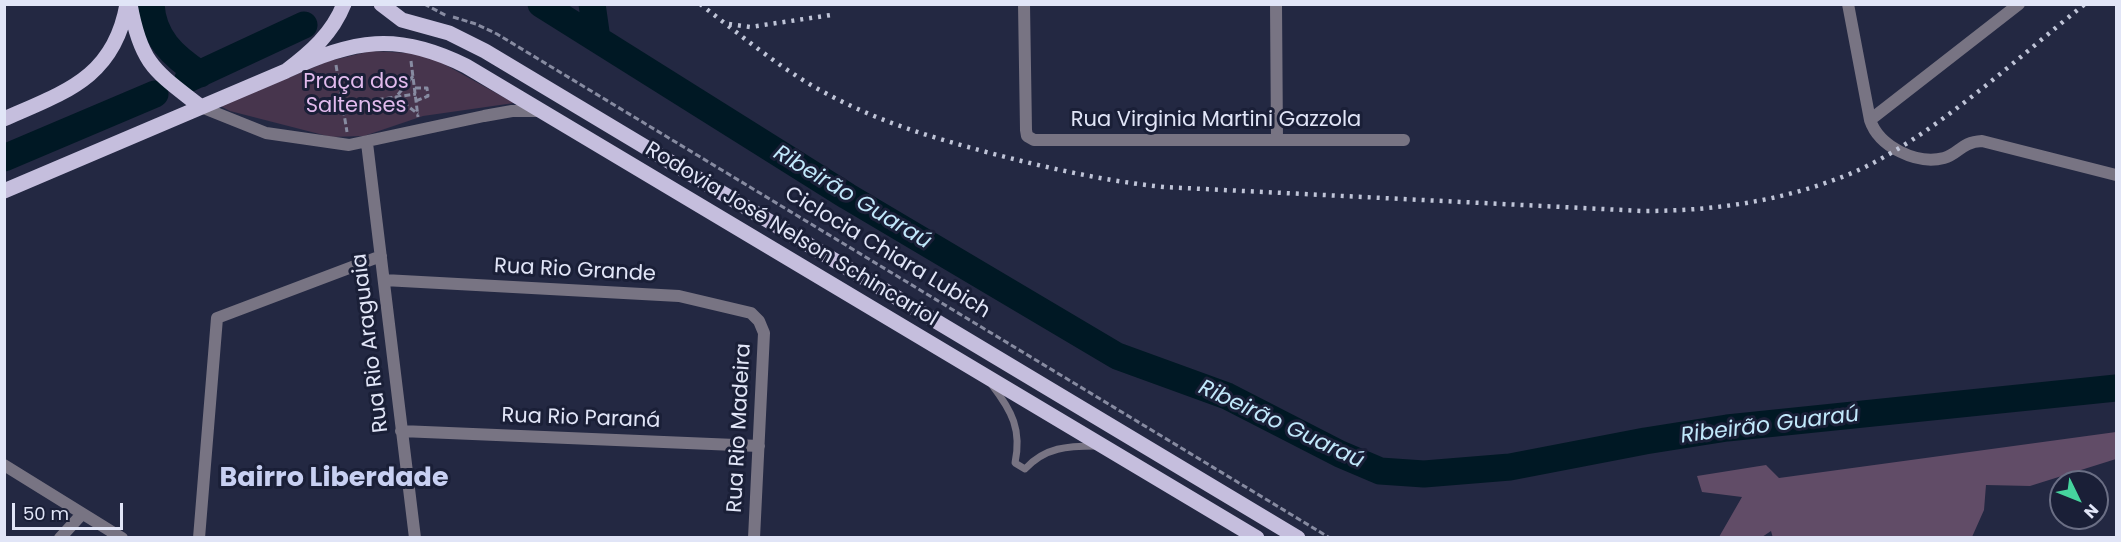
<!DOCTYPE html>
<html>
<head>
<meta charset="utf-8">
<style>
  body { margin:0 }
  #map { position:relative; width:2121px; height:542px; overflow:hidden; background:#232842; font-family:Poppins,sans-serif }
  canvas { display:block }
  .frame { position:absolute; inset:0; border:6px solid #e1e5f7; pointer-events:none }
  .north { position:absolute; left:2049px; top:470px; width:60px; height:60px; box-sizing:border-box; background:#1a1f37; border:2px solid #6a6e84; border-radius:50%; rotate:133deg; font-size:16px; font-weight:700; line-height:24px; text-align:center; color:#e1e5f7 }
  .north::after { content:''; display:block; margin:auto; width:21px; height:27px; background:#46d49e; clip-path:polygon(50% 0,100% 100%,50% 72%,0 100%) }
  .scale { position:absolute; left:12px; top:503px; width:111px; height:27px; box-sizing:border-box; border:3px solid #e1e5f7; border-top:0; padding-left:8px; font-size:18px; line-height:21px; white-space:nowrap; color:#e1e5f7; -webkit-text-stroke:4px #1a1f37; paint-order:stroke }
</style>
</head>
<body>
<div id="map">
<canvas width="2121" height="542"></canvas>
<div class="frame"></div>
<div class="north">N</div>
<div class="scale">50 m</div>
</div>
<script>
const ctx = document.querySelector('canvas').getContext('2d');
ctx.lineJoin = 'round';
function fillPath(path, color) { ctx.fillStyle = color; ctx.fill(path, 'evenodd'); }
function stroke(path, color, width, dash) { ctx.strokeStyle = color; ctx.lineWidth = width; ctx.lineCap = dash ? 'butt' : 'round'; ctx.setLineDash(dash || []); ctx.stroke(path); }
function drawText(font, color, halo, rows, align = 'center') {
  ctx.font = font + ' Poppins,sans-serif'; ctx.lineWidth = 6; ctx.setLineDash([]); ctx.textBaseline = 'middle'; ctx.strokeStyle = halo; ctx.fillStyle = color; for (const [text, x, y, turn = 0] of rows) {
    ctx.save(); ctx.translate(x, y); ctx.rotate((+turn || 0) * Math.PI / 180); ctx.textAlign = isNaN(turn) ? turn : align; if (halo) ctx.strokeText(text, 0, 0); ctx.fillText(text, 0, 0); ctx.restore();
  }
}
fillPath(new Path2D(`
  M371 51 409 53 435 59 514 103 423 116 364 136 331 137 230 111 220 106 329 61Z`), '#47354d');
fillPath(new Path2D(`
  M2116 432V459L2030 486 1986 485 1984 510 1972 537 1773 538 1771 531 1762 537H1719L1742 497 1702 492 1697 476 1766 465 1779 478Z`), '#614c67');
stroke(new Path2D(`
  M151 4C153 38 173 56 200 74
  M541 4 847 196 1117 356 1227 396 1340 454 1380 471 1424 474 1510 467 1645 441 1727 428 2116 388
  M592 4 597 39
  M188 79 304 25
  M4 158 155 94`), '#001824', 27);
stroke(new Path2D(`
  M424 4 447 16
  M453 17 476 24 497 34 1330 538
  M411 61 418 117
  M336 65 347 132
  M413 76 396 97 418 114
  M415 88H427L428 96 416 101
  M342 105 416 94`), '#878ba1', 3, [6, 3]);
stroke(new Path2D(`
  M992 385C1012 411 1022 430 1015 463L1025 469C1045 447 1068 446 1096 446`), '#787483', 7);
stroke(new Path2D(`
  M1024 4 1026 130 1027 136 1034 140H1404
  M1276 4 1277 140
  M1848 4 1870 120C1879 147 1917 165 1944 158 1959 154 1961 142 1982 141L2116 175
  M201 107 266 133 349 145 484 116 512 111H541
  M1870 120 2019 4
  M367 143 415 538
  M384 280 679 296 751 313 759 321 764 333 754 538
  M401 431 759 446
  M4 465 122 538
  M60 538 82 514
  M199 538 217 318 381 256`), '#787483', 12);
stroke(new Path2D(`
  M130 4C141 65 155 71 201 107
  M381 4 402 20 449 33 485 51 1298 538
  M286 71C355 40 396 31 466 66L1257 538
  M4 119C65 92 114 78 127 4
  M4 191 286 71C311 52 332 34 344 4`), '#c5bedd', 15);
stroke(new Path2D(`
  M700 4C742 36 784 72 831 96 885 124 931 137 990 153 1048 168 1104 181 1164 187L1642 211C1715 211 1784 201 1852 173 1931 139 2017 58 2085 4
  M729 24 750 27 831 15`), '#bfc4d7', 4.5, [3, 6]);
drawText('21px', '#e1baed', '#1a1f37', [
  ["Praça dos",356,83],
  ["Saltenses",356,107]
]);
drawText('21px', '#e1e5f7', '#1a1f37', [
  ["Rua Virginia Martini Gazzola",1216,121],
  ["Rodovia José Nelson Schincariol",791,235,31],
  ["Ciclocia Chiara Lubich",887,253,31],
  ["Rua Rio Grande",575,271,3],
  ["Rua Rio Araguaia",371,343,-97],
  ["Rua Rio Paraná",581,419,2],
  ["Rua Rio Madeira",740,428,-87]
]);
drawText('italic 22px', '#c1e8fb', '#1a1f37', [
  ["Ribeirão Guaraú",852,198,31],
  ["Ribeirão Guaraú",1281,425,25],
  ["Ribeirão Guaraú",1770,426,-7]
]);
drawText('bold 27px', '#c8d0f2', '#1a1f37', [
  ["Bairro Liberdade",334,479]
]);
</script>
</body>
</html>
